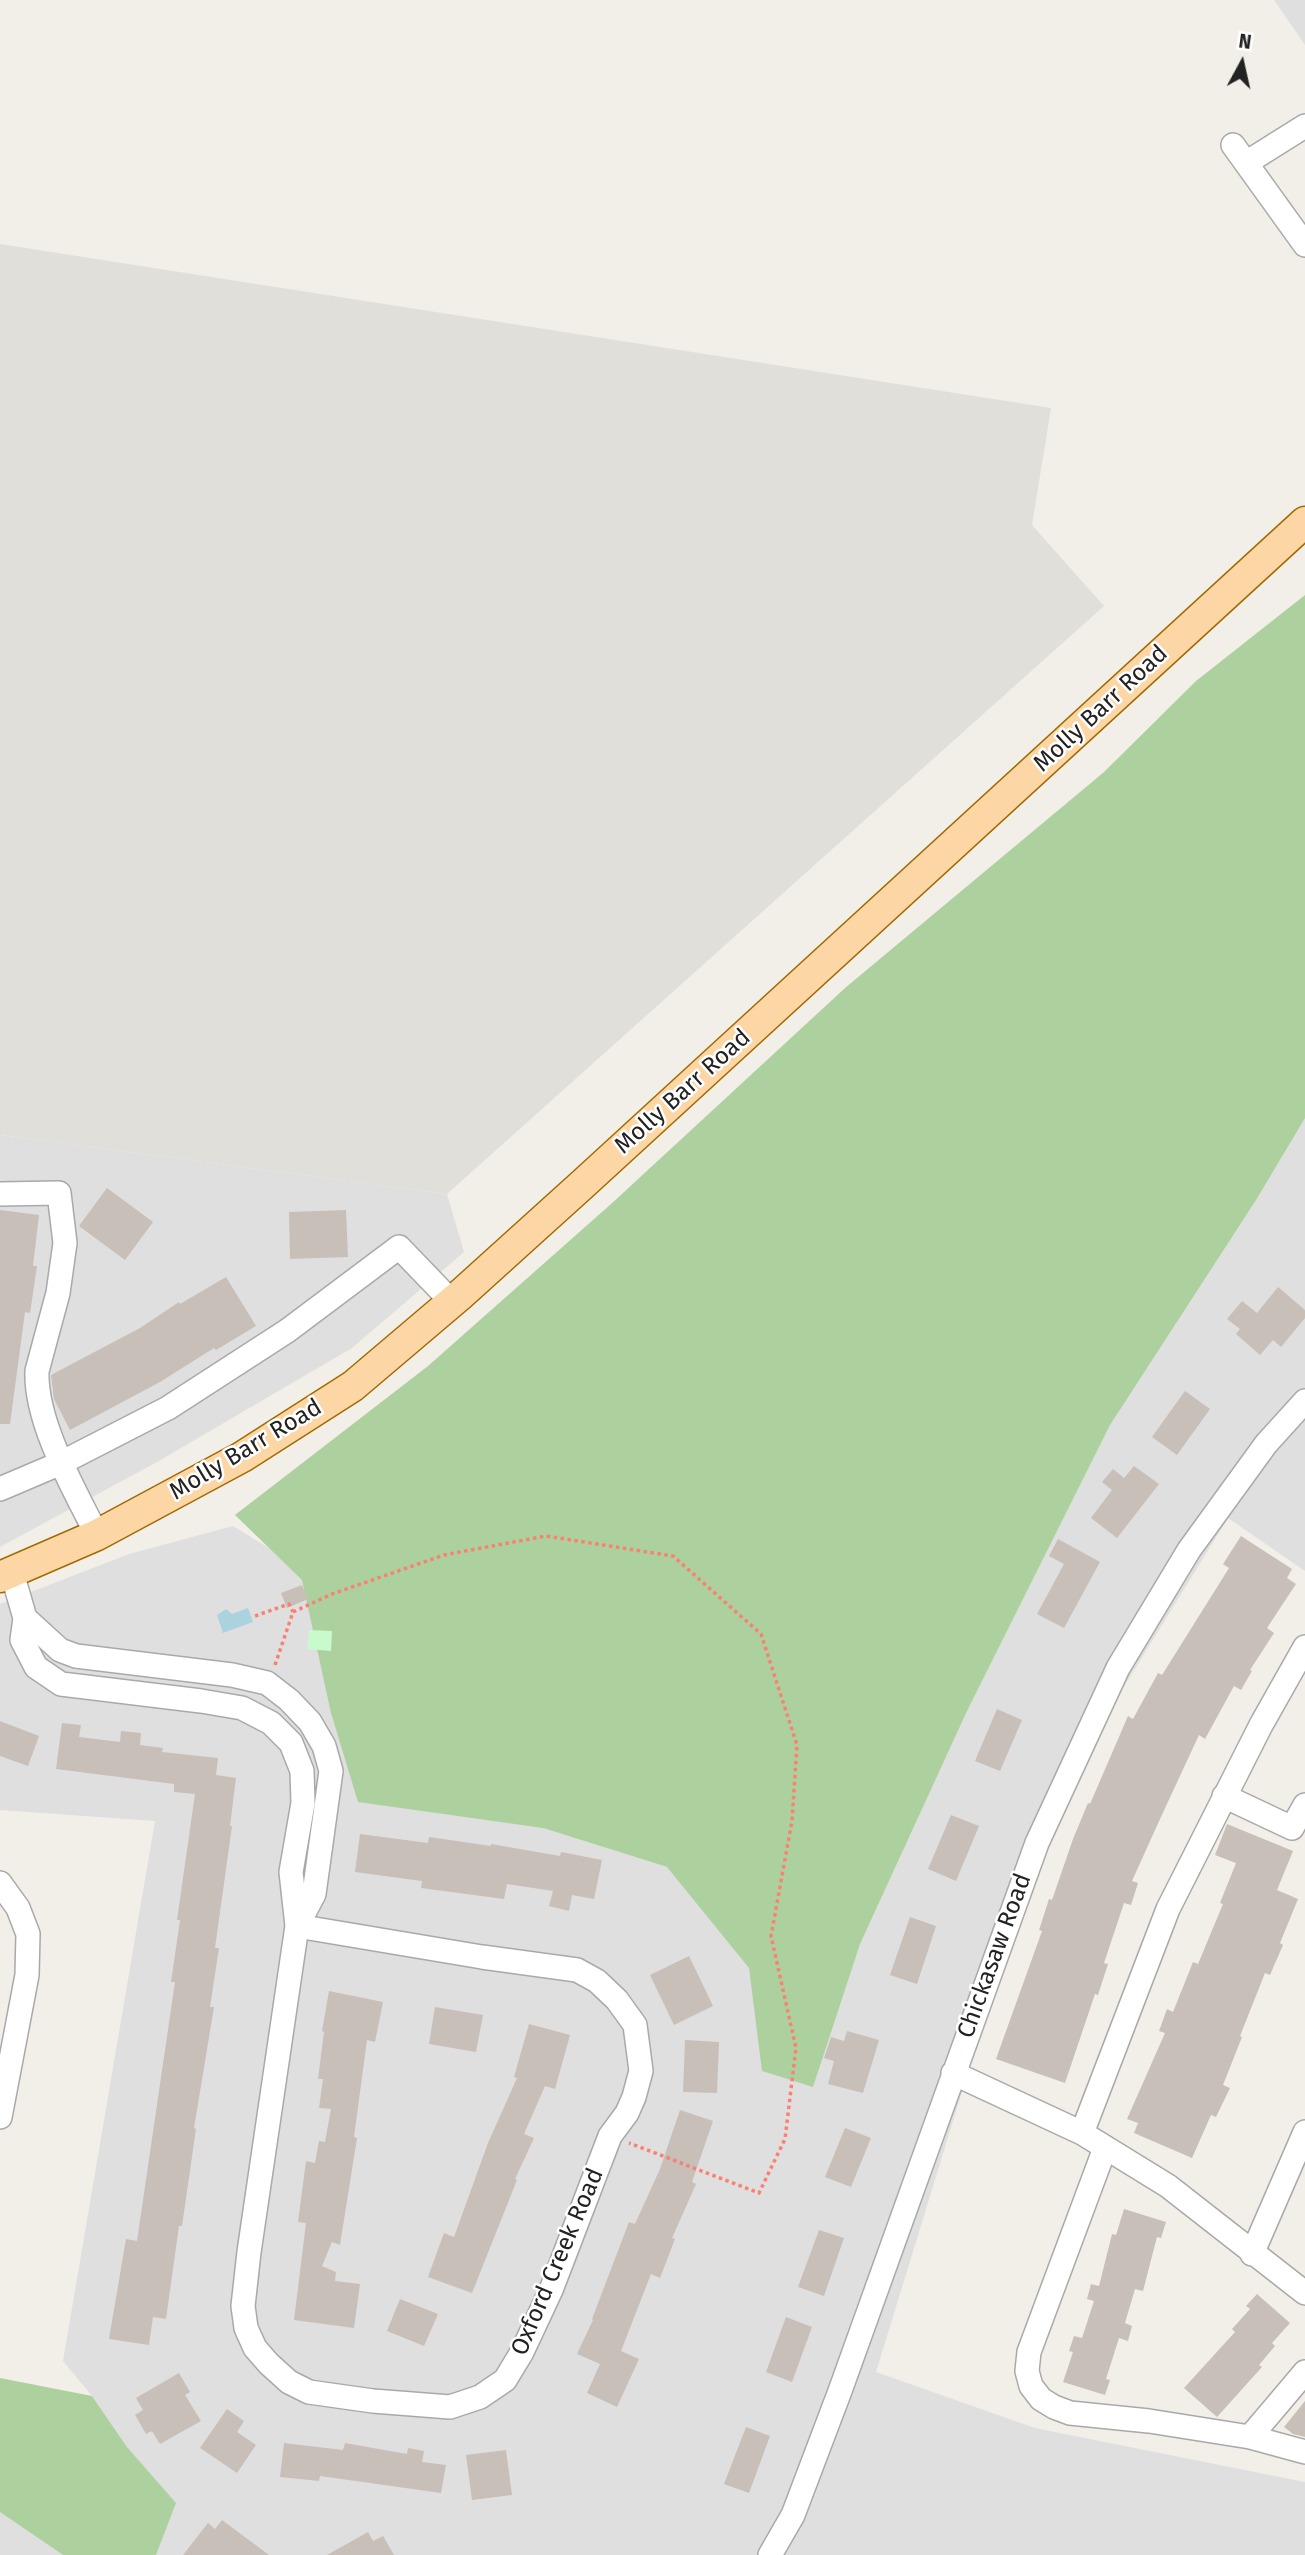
<!DOCTYPE html>
<html>
<head>
<meta charset="utf-8">
<style>
  body { margin:0 }
  #map { position:relative; width:1305px; height:2555px; overflow:hidden; background:#f2efe9; font-family:"Fira Sans",sans-serif }
  canvas { display:block }
  .north { position:absolute; left:1207px; top:28px; width:70px; height:70px; -webkit-text-stroke:5px #fff; paint-order:stroke; rotate:8deg; font-size:19px; font-weight:700; line-height:28px; text-align:center; color:#222 }
  .north::after { content:''; display:block; margin:auto; width:24px; height:32px; background:#222; clip-path:polygon(50% 0,100% 100%,50% 72%,0 100%) }
</style>
</head>
<body>
<div id="map">
<canvas width="1305" height="2555"></canvas>
<div class="north">N</div>
</div>
<script>
const ctx = document.querySelector('canvas').getContext('2d');
ctx.lineJoin = 'round';
function fillPath(path, color) { ctx.fillStyle = color; ctx.fill(path, 'evenodd'); }
function stroke(path, color, width, dash) { ctx.strokeStyle = color; ctx.lineWidth = width; ctx.lineCap = dash ? 'butt' : 'round'; ctx.setLineDash(dash || []); ctx.stroke(path); }
function drawText(font, color, halo, rows, align = 'center') {
  ctx.font = font + ' "Fira Sans",sans-serif'; ctx.lineWidth = 5; ctx.setLineDash([]); ctx.textBaseline = 'middle'; ctx.strokeStyle = halo; ctx.fillStyle = color; for (const [text, x, y, turn = 0] of rows) {
    ctx.save(); ctx.translate(x, y); ctx.rotate((+turn || 0) * Math.PI / 180); ctx.textAlign = isNaN(turn) ? turn : align; if (halo) ctx.strokeText(text, 0, 0); ctx.fillText(text, 0, 0); ctx.restore();
  }
}
fillPath(new Path2D(`
  M1274 0H1305V45Z
  M1305 1102V1571L1228 1518 1125 1685 1077 1781 1039 1868 973 2056 876 2372 1035 2428 1305 2482V2555H156L175 2503 127 2447 92 2396 63 2361 155 1821 0 1810V1604L129 1554 233 1526 314 1576 543 1828 667 1867 902 1704Z
  M0 1135 447 1194 464 1252 352 1348 157 1462 0 1547Z
  M0 2511 63 2555H0Z`), '#e0dfdf');
fillPath(new Path2D(`
  M0 244 1051 408 1032 525 1104 606 447 1194 0 1135Z`), '#e1dfda');
fillPath(new Path2D(`
  M1305 595V1118L1256 1200 1110 1425 967 1711 860 1944 813 2087 762 2071 749 1968 667 1867 543 1828 358 1802 331 1713 302 1580 235 1515 428 1366 611 1204 845 988 1104 772 1196 681Z
  M0 2378 92 2396 127 2447 176 2503 156 2555H63L0 2512Z`), '#add19e');
fillPath(new Path2D(`
  M309 1630 332 1631 331 1651 307 1649Z`), '#c8facc');
fillPath(new Path2D(`
  M248 1608 253 1622 223 1633 217 1615 226 1609 232 1614Z`), '#aad3df');
fillPath(new Path2D(`
  M107 1188 153 1222 125 1260 79 1226Z
  M0 1210 39 1215 33 1266H37L30 1313 25 1312 10 1424H0Z
  M346 1210 348 1257 290 1259 289 1212Z
  M226 1277 256 1326 216 1350 214 1348 160 1382 70 1430 54 1399 51 1375 140 1328 179 1302 180 1304Z
  M1278 1287 1305 1310V1318L1281 1347 1273 1340 1260 1355 1236 1334 1240 1329 1227 1319 1242 1301 1257 1313Z
  M1185 1391 1210 1409 1177 1455 1152 1437Z
  M1134 1466 1159 1484 1117 1538 1091 1518 1112 1490 1102 1482 1113 1469 1124 1478Z
  M1241 1536 1292 1569 1287 1578 1296 1584 1267 1628 1274 1633 1250 1670 1252 1671 1241 1690 1234 1686 1205 1739 1199 1735 1160 1819 1132 1881 1138 1883 1131 1905 1124 1903 1104 1963 1108 1964 1098 1995 1095 1994 1065 2083 996 2059 1042 1931 1039 1930 1049 1899 1052 1900 1073 1839 1088 1803 1090 1804 1128 1716 1133 1719 1158 1673 1162 1675 1229 1568 1223 1564Z
  M1058 1539 1100 1562 1064 1628 1037 1614 1064 1564 1049 1556Z
  M302 1585 308 1599 287 1608 281 1593Z
  M997 1709 1022 1720 1000 1771 975 1761Z
  M0 1721 39 1736 28 1766 0 1756Z
  M62 1723 81 1725 79 1737 120 1742 121 1731 141 1733 140 1745 163 1748 162 1752 218 1758 216 1775 236 1778 230 1826H232L215 1948H219L210 2007H214L194 2128 196 2129 182 2226H179L166 2319 153 2317 149 2345 109 2339 126 2239 137 2241 175 1982H171L180 1920H177L195 1794 174 1792V1784L56 1769Z
  M951 1815 979 1826 956 1881 928 1869Z
  M1227 1824 1293 1851 1277 1890 1298 1899 1280 1943 1283 1945 1270 1975 1265 1973 1240 2036 1242 2037 1223 2085 1230 2088 1216 2117 1211 2115 1192 2158 1134 2133 1138 2123 1127 2119 1165 2033 1159 2031 1167 2009 1173 2012 1193 1962 1198 1964 1223 1904 1220 1903 1236 1863 1215 1855Z
  M360 1834 428 1843 429 1837 491 1846V1844L560 1856 561 1852 602 1860 594 1899 572 1895 569 1911 549 1906 553 1891 507 1884 504 1899 421 1888 422 1881 355 1872Z
  M910 1917 936 1926 917 1984 890 1975Z
  M689 1956 713 2006 674 2025 650 1975Z
  M329 1991 383 2002 375 2042 367 2040 354 2137 357 2138 340 2245 332 2242 322 2266 336 2272 335 2281 360 2284 354 2328 294 2320 306 2223 298 2222 306 2161 315 2163 319 2141 325 2142 331 2109 319 2108 323 2079H318L324 2032 322 2031Z
  M435 2007 483 2015 476 2052 429 2044Z
  M529 2024 570 2035 555 2089 545 2086 524 2134 534 2138 515 2179 517 2180 472 2293 428 2277 444 2233 454 2237 488 2143 517 2078 514 2077Z
  M847 2031 879 2040 863 2093 828 2084 834 2061 824 2058 831 2037 844 2041Z
  M685 2040 719 2042 717 2093 683 2092Z
  M680 2110 713 2121 692 2182 696 2184 672 2238 675 2239 660 2278 651 2274 621 2351 639 2359 617 2407 587 2393 600 2364 577 2354 593 2320 592 2319 629 2222 635 2224 660 2169Z
  M845 2128 871 2138 851 2187 825 2177Z
  M1124 2209 1166 2222 1161 2238 1157 2237 1143 2291 1135 2289 1125 2323 1132 2326 1128 2341 1119 2338 1106 2379 1110 2380 1105 2395 1063 2382 1073 2352 1069 2351 1074 2336 1082 2338 1094 2301 1087 2299 1091 2284 1099 2286 1112 2234 1116 2235Z
  M819 2230 844 2238 824 2296 798 2287Z
  M1257 2294 1290 2323 1272 2343 1275 2346 1259 2365 1262 2367 1217 2417 1184 2388 1235 2332 1232 2329 1250 2309 1246 2306Z
  M400 2299 438 2314 424 2346 387 2331Z
  M786 2317 812 2327 792 2382 766 2372Z
  M179 2373 190 2392 185 2395 201 2421 160 2444 152 2431 146 2434 135 2415 143 2410 136 2398Z
  M1305 2401V2437L1293 2434 1284 2427Z
  M227 2409 244 2421 237 2432 256 2445 237 2473 200 2448Z
  M746 2427 770 2436 749 2493 724 2484Z
  M284 2443 343 2450 345 2443 407 2454 408 2448 424 2451 422 2462 446 2465 441 2493 320 2476 319 2481 280 2477Z
  M506 2450 512 2495 472 2500 466 2455Z
  M222 2520 269 2555H183L208 2523 215 2529Z
  M368 2532 373 2541 383 2536 394 2555H327Z`), '#c7bfb8');
const minor = new Path2D(`
  M1233 145 1305 245
  M1246 163 1305 126
  M0 1194 59 1193 65 1243 58 1293 37 1371C35 1422 74 1489 97 1535
  M0 1489 61 1463 168 1408 287 1331 399 1247 452 1302
  M12 1573 25 1618 22 1640 36 1667 61 1684 201 1701 242 1708 271 1723 291 1743 302 1771 303 1803 291 1872 297 1926 249 2252 243 2306 246 2328 255 2348 269 2364 289 2382 309 2392 373 2401 450 2407 480 2397 505 2380 522 2352 551 2290 610 2136 627 2113 634 2097 641 2071 635 2025 617 2000 597 1981 577 1970 482 1957 297 1926
  M25 1618 60 1650 76 1656 232 1675 267 1683 289 1700 310 1722 324 1746 331 1771 314 1894 297 1926
  M1224 1796 1292 1828 1305 1805
  M0 1883 18 1908 28 1934 27 1975 0 2117
  M953 2073 1082 2133 1168 2186 1305 2293
  M1082 2133 1168 1909 1261 1725 1305 1647
  M1105 2148 1029 2352 1027 2371 1031 2386 1041 2399 1054 2407 1070 2413 1149 2421 1250 2437 1305 2452
  M1252 2254 1305 2132
  M1250 2437 1305 2372
  M770 2555 793 2515 840 2391 1037 1843 1118 1668 1189 1550 1266 1444 1305 1401`);
const major = new Path2D(`
  M0 1577 97 1535 242 1457 353 1386 459 1296 584 1183 1305 522`);
stroke(minor, '#a9a9a9', 26);
stroke(major, '#a06b00', 33);
stroke(new Path2D(`
  M255 1616 289 1604 293 1612
  M275 1665 293 1612 332 1594 444 1555 546 1536 673 1556 761 1634 797 1745 792 1821 771 1936 796 2048 785 2139 759 2193 629 2143`), '#fa8072', 3.5, [3.5, 3.5]);
stroke(minor, '#fff', 23);
stroke(major, '#fcd6a4', 30);
drawText('24px', '#222', '#fff', [
  ["Molly Barr Road",1101,709,-43],
  ["Molly Barr Road",683,1092,-42],
  ["Molly Barr Road",246,1450,-31],
  ["Chickasaw Road",995,1956,-70],
  ["Oxford Creek Road",558,2262,-67]
]);
</script>
</body>
</html>
